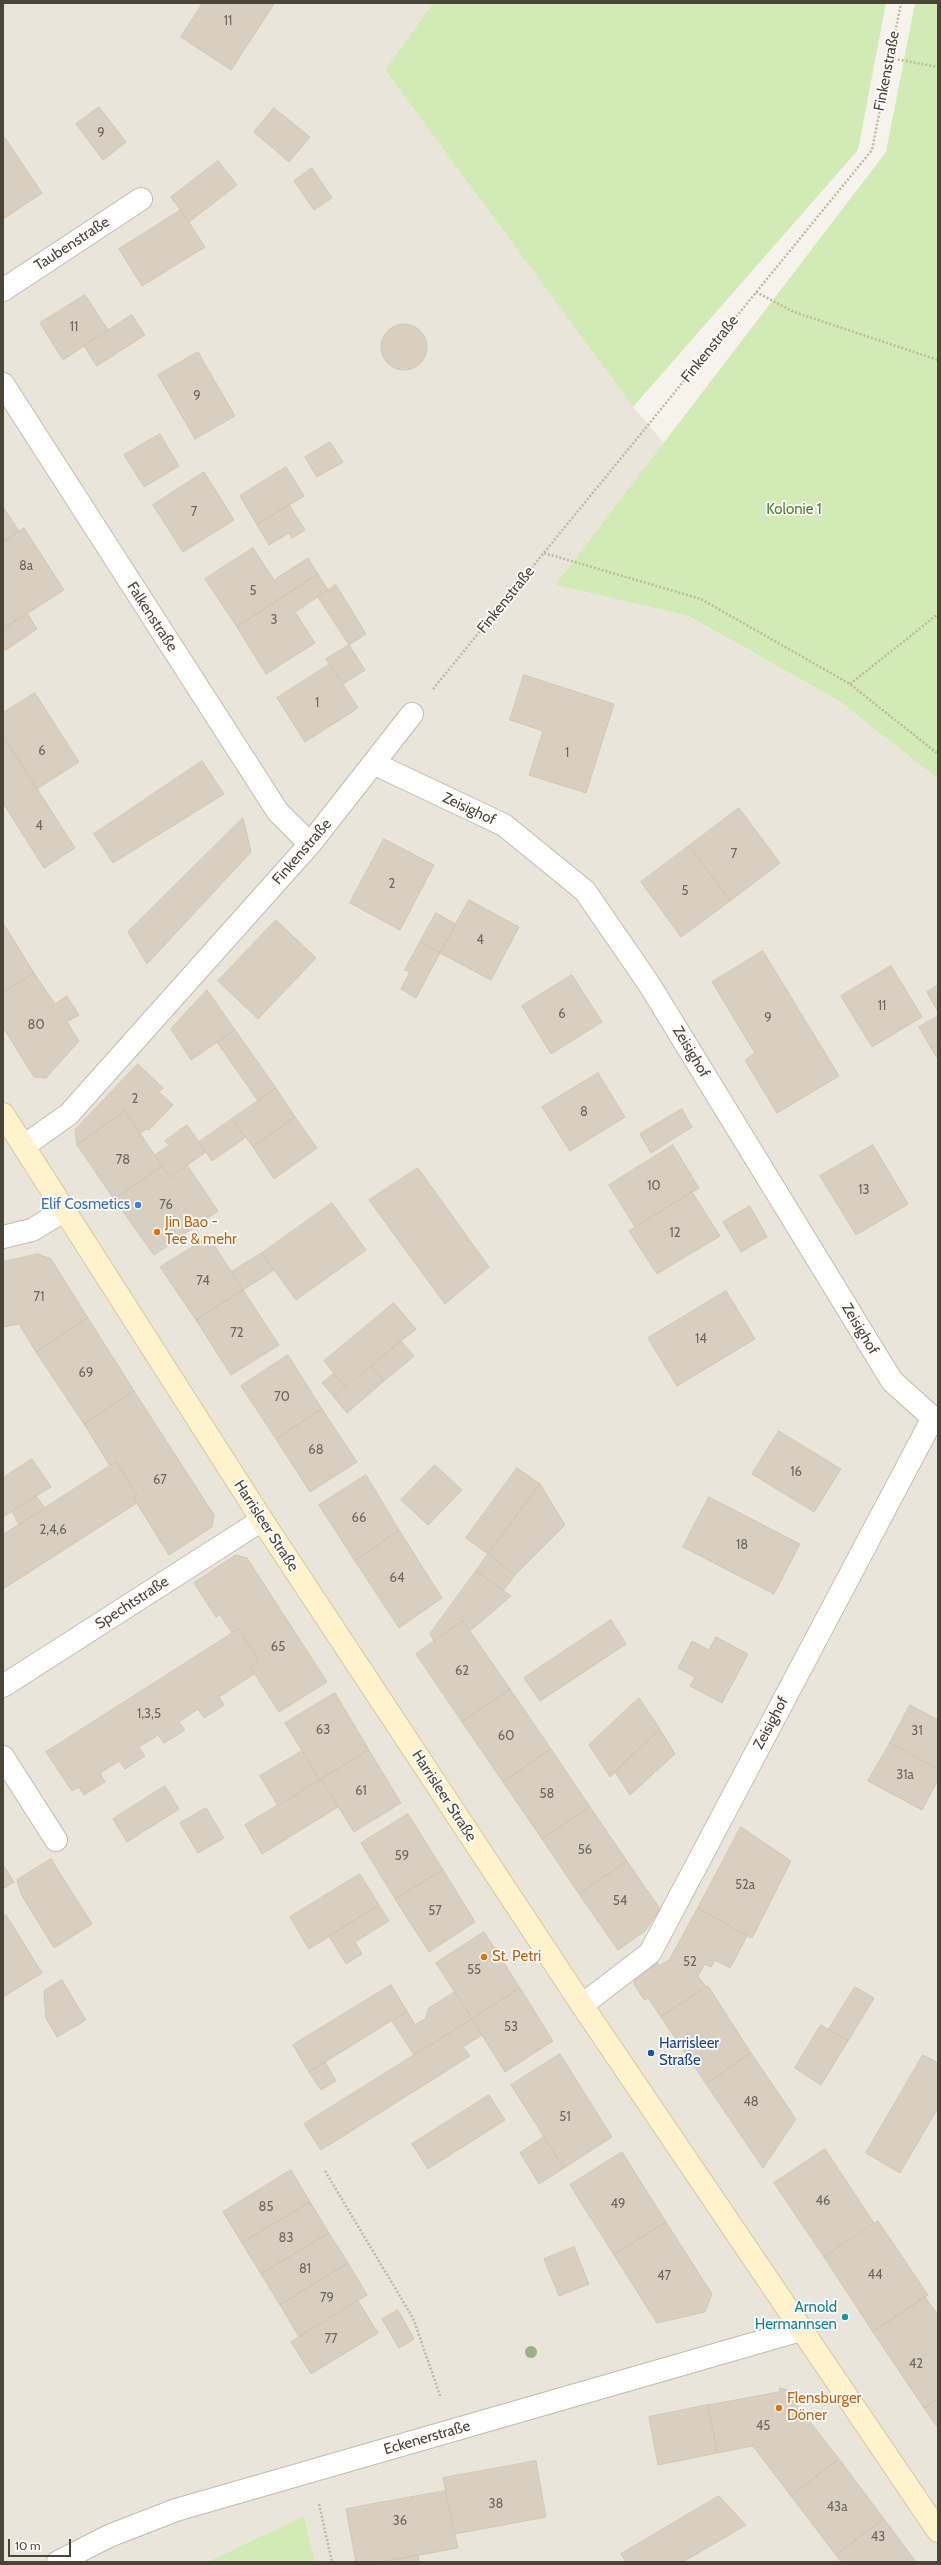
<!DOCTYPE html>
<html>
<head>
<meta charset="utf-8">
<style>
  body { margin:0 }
  #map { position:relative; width:941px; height:2565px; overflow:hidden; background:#f6f3ec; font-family:Cabin,sans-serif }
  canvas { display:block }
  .frame { position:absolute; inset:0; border:4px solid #4b4439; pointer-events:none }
  .scale { position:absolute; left:8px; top:2539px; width:63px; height:18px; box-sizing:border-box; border:2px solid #4b4439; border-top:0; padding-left:5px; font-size:12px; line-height:14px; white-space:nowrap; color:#4b4439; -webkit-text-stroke:3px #fff; paint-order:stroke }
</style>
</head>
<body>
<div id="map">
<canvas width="941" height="2565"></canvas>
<div class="frame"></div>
<div class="scale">10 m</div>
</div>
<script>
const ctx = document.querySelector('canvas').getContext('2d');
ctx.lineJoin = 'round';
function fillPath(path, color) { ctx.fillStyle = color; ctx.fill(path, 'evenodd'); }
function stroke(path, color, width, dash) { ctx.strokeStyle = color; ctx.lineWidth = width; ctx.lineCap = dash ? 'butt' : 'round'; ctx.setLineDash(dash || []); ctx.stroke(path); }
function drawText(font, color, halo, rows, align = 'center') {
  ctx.font = font + ' Cabin,sans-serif'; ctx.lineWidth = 3.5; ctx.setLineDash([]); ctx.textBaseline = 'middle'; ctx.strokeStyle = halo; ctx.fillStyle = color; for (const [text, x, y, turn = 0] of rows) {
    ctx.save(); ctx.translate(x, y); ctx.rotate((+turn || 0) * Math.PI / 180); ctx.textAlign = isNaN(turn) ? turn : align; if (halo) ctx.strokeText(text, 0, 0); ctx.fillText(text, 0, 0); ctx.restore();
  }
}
fillPath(new Path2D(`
  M3 3H433L385 70 633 407 664 443 555 585 687 616 839 701 938 779V2562H315L304 2516 207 2562H3Z`), '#eae5da');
fillPath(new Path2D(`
  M433 3H886L858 150 633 407 385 70Z
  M915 3H938V779L839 701 688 616 555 585 886 152Z
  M304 2516 315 2562H207Z`), '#d2eab5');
const building = new Path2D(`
  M203 3 274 4 231 70 181 37Z
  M99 107 126 142 103 160 76 124Z
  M274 108 310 137 289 162 254 132Z
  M3 135 42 193 3 219Z
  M218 161 237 185 189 222 171 197Z
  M312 168 332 198 314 210 294 181Z
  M181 210 205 247 142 286 119 249Z
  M85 295 108 330 63 360 40 323Z
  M132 315 145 335 97 366 84 346Z
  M381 347a23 23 0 1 1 46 0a23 23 0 1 1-46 0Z
  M198 352 235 416 195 439 158 375Z
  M160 434 179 466 144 487 124 455Z
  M330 442 343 462 317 477 305 457Z
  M286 467 304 496 257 525 240 496Z
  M204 472 234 520 183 552 153 505Z
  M289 505 305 530 292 538 289 533 269 545 257 525Z
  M3 507 19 531 3 542Z
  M24 528 64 590 3 629V542Z
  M253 548 274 580 308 558 318 574 237 627 205 579Z
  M318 574 328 590 295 612 315 643 266 674 237 627Z
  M336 585 366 634 349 645 318 597Z
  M27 613 37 629 6 650 3 646V629Z
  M349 645 365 670 343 684 326 659Z
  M330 664 358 708 305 742 277 698Z
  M524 675 614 704 586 793 529 775 543 731 510 720Z
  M35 693 79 762 37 789 3 736V713Z
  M6 740 75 848 44 868 3 803V742Z
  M202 761 224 794 113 863 94 834Z
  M739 808 780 863 730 901 689 846Z
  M243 818 251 852 147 964 128 932Z
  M384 839 434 865 400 930 350 903Z
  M689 846 730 901 681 937 641 882Z
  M469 900 519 927 491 980 440 953Z
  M436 913 456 924 440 953 420 942Z
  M276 920 316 958 258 1019 218 981Z
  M3 923 34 973 3 993Z
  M420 942 440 953 416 998 401 989 410 972 405 970Z
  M763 951 839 1076 777 1113 745 1060 755 1053 712 982Z
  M891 966 922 1017 872 1047 841 996Z
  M34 973 55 1004 67 996 79 1015 67 1022 79 1041 46 1078 34 1077 3 1027V993Z
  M572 975 602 1022 551 1054 522 1006Z
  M938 985V1012L927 992Z
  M207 990 235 1030 191 1060 171 1029Z
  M938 1016V1044L931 1048 919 1027Z
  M235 1030 276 1088 258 1101 217 1042Z
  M938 1044V1059L931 1048Z
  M138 1064 163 1088 159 1092 173 1105 149 1130 146 1129 140 1134 125 1111 77 1145 75 1130Z
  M598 1073 625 1117 570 1151 542 1107Z
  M276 1088 295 1117 253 1147 232 1119Z
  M682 1109 692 1127 651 1153 640 1134Z
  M125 1111 162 1166 114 1199 77 1145Z
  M295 1117 317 1148 274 1179 253 1147Z
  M232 1119 245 1138 212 1161 199 1142Z
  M187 1125 206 1152 170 1177 155 1155 169 1145 165 1141Z
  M673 1145 699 1188 635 1227 609 1185Z
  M873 1145 908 1204 856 1235 820 1176Z
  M187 1165 218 1211 154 1255 114 1199 162 1166 170 1177Z
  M418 1168 489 1267 445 1304 369 1200Z
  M692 1192 720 1236 657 1274 629 1231Z
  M332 1203 366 1250 296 1300 262 1253Z
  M750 1206 767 1237 741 1252 723 1222Z
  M209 1237 243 1290 196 1320 160 1267Z
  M262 1253 274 1270 243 1290 231 1272Z
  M38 1254 51 1259 88 1318 36 1352 19 1324 3 1327V1262Z
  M243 1290 279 1345 231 1375 196 1320Z
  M726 1291 755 1339 677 1386 648 1338Z
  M394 1303 416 1329 345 1387 324 1361Z
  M88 1318 134 1391 84 1424 36 1352Z
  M401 1341 414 1356 384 1381 371 1366Z
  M288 1355 322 1409 276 1439 241 1386Z
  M371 1366 384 1381 347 1413 334 1397Z
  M334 1374 345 1387 334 1397 322 1383Z
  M134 1391 214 1515 212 1527 169 1555 133 1497 137 1495 116 1462 110 1466 84 1424Z
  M322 1409 357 1462 310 1492 276 1439Z
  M779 1431 841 1469 814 1512 752 1474Z
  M32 1459 51 1487 3 1517V1478Z
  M116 1462 137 1495 133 1497 137 1503 3 1589V1535Z
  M435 1465 462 1490 428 1525 401 1500Z
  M517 1468 540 1484 488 1554 466 1538Z
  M366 1475 399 1530 355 1561 319 1505Z
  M540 1484 565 1525 515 1575 488 1554Z
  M36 1496 45 1508 19 1525 12 1511Z
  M709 1497 800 1544 774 1594 683 1547Z
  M399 1530 442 1598 399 1628 355 1561Z
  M488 1554 515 1575 503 1591 476 1571Z
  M236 1555 247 1558 327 1682 279 1712 250 1667 259 1661 239 1629 232 1633 220 1615 216 1617 194 1583Z
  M476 1571 511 1596 470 1631 463 1621 434 1641 430 1634Z
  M611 1620 626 1644 540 1701 524 1678Z
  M463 1621 510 1689 462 1722 416 1654Z
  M239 1629 259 1661 250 1667 254 1674 219 1697 224 1705 204 1718 198 1709 179 1722 185 1730 164 1743 158 1735 139 1747 145 1756 125 1769 119 1761 100 1773 105 1782 84 1795 79 1787 72 1791 46 1752Z
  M716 1637 748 1654 722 1703 690 1686 695 1677 678 1668 692 1641 709 1650Z
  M510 1689 551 1749 503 1782 462 1722Z
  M335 1693 369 1750 320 1780 285 1723Z
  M639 1698 660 1729 610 1777 589 1745Z
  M910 1705 938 1720V1769L890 1743Z
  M660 1729 675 1754 630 1795 615 1772Z
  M890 1743 938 1769V1780L922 1810 868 1781Z
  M551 1749 590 1807 542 1839 503 1782Z
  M369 1750 401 1803 354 1832 321 1779Z
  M302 1751 320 1780 278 1806 260 1776Z
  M321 1779 338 1807 262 1854 245 1825Z
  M165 1786 179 1809 127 1842 113 1819Z
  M590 1807 627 1861 579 1894 542 1839Z
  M206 1808 224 1838 198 1853 180 1823Z
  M408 1814 443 1870 395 1899 361 1843Z
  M741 1827 791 1861 752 1938 698 1908Z
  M51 1859 92 1924 54 1948 21 1894 17 1880Z
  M627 1861 660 1909 645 1931 618 1950 579 1894Z
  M3 1865 14 1882 3 1889Z
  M443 1870 475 1922 429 1952 395 1899Z
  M360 1874 379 1905 309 1949 290 1917Z
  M379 1905 389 1921 355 1942 362 1954 346 1964 329 1936Z
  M698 1908 747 1936 730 1968 715 1960 711 1967 705 1964 698 1976 706 1987 661 2017 648 1998 644 2000 634 1984 637 1971 655 1960 659 1966 669 1960Z
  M6 1915 42 1973 3 1997V1916Z
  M484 1932 520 1988 472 2019 436 1963Z
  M62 1980 86 2020 57 2037 46 2018 44 1991Z
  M391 1985 407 2011 309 2072 293 2045Z
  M708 1986 751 2053 706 2084 661 2017Z
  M855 1987 874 1998 848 2041 829 2029Z
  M520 1988 553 2041 505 2072 472 2019Z
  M455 1992 472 2019 414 2055 392 2021 407 2011 415 2025 425 2019 429 2008Z
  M472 2019 482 2035 463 2047 470 2056 321 2150 304 2124Z
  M821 2025 848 2041 821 2085 795 2068Z
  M751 2053 796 2119 763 2168 706 2084Z
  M560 2054 612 2137 564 2168 511 2085Z
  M923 2055 938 2063V2108L900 2173 866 2153Z
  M325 2062 336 2081 321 2090 309 2072Z
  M489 2095 505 2120 428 2169 412 2144Z
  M544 2137 564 2168 539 2184 520 2153Z
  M825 2149 874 2223 824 2257 774 2183Z
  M622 2152 666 2222 614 2255 570 2185Z
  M291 2170 310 2202 242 2243 223 2212Z
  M310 2202 329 2233 261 2274 242 2243Z
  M878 2221 928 2295 873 2332 824 2257Z
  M666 2222 712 2294 705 2312 657 2323 614 2255Z
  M329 2233 348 2263 280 2305 261 2274Z
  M574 2247 589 2284 559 2296 544 2259Z
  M348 2263 367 2295 299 2337 280 2305Z
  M925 2297 938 2315V2399L924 2408 873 2332Z
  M358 2301 378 2333 311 2374 291 2342Z
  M398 2310 414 2339 399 2348 382 2319Z
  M780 2388 791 2391 790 2396 839 2459 791 2496 753 2446 717 2453 708 2405 779 2392Z
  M938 2399V2428L924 2408Z
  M708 2405 717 2453 658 2465 649 2417Z
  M839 2459 884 2519 836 2555 791 2496Z
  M536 2461 546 2517 455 2534 443 2478Z
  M445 2491 458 2548 381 2562H356L346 2509Z
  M719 2496 746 2525 683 2562H626L621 2554Z
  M884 2519 916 2562H841L836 2555Z
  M418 2555 419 2562H381Z`);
fillPath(building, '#d8cfc1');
stroke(building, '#d3c7b4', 1);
const minor = new Path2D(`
  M3 290 141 199
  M3 384 278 812 310 844
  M375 764 504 825 585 891 649 984 892 1381 933 1418 650 1953 582 2005
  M24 1146 69 1114 310 844 412 714
  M3 1237 32 1230 65 1210
  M3 1686 262 1520
  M3 1757 56 1840`);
const tertiary = new Path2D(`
  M58 2562 109 2536 176 2510 801 2330`);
const secondary = new Path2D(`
  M3 1114 262 1520 582 2005 938 2531`);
stroke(minor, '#c2bbae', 24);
stroke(tertiary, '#c2bbae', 24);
stroke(secondary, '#d6c79b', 24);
stroke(new Path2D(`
  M890 58 938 67
  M756 292 794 312 938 360
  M544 553 701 599 850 684 938 754
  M850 684 938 614
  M433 689 872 150 901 3
  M325 2171 413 2318 441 2398
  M319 2504 332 2562`), '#c4b79f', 2.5, [2, 2]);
stroke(minor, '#fff', 22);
stroke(tertiary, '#fff', 22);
stroke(secondary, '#fff3cd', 22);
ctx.fillStyle = '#97b381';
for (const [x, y] of [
  [531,2352]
]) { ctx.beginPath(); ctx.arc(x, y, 6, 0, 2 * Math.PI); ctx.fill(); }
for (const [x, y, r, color] of [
  [138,1205,4,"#3f7fe0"],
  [157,1232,4,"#e8710a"],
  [484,1957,4,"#e8710a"],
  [651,2053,4,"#1a4fb4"],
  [845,2317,4,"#0f9aa8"],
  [779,2408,4,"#e8710a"]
]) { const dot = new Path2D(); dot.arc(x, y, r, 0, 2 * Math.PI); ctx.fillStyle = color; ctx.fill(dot); stroke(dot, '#fff', 1.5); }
drawText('13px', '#6e675b', null, [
  ["11",228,21],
  ["9",101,133],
  ["11",74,327],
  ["9",197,396],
  ["7",194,512],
  ["8a",26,566],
  ["5",253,591],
  ["3",274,620],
  ["1",317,703],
  ["6",42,751],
  ["1",567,753],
  ["4",39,826],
  ["7",734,854],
  ["2",392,884],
  ["5",685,891],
  ["4",480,940],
  ["11",882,1006],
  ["6",562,1014],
  ["9",768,1018],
  ["80",36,1025],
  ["2",135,1099],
  ["8",584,1112],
  ["78",123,1160],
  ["10",654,1186],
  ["13",864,1190],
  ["76",166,1205],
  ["12",675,1233],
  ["74",203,1281],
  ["71",39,1297],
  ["72",237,1333],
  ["14",701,1339],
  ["69",86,1373],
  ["70",282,1397],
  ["68",316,1450],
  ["16",796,1472],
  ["67",160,1480],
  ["66",359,1518],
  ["2,4,6",53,1530],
  ["18",742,1545],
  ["64",397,1578],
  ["65",278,1647],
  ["62",462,1671],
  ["1,3,5",149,1714],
  ["63",323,1730],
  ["31",917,1731],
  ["60",506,1736],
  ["31a",905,1775],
  ["61",361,1791],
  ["58",547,1794],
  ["56",585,1850],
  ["59",402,1856],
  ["52a",745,1885],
  ["54",620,1901],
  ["57",435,1911],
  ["52",690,1962],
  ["55",474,1970],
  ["53",511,2027],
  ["48",751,2102],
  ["51",565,2117],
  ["46",823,2201],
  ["49",618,2204],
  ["85",266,2207],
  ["83",286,2238],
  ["81",305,2269],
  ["44",875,2275],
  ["47",664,2276],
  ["79",327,2298],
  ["77",331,2339],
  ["42",916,2364],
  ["45",763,2426],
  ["38",496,2504],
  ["43a",837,2507],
  ["36",400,2521],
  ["43",878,2537]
]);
drawText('15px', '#4b4439', '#fff', [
  ["Finkenstraße",887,71,-79],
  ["Taubenstraße",72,244,-33],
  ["Finkenstraße",710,349,-51],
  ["Finkenstraße",506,600,-51],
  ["Falkenstraße",152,617,57],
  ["Zeisighof",469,809,25],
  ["Finkenstraße",302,852,-49],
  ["Zeisighof",691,1052,59],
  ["Zeisighof",860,1329,59],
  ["Harrisleer Straße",266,1526,57],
  ["Spechtstraße",132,1603,-33],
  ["Zeisighof",771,1723,-62],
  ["Harrisleer Straße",444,1796,57],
  ["Eckenerstraße",427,2438,-16]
]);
drawText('15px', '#4a7f2a', '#fff', [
  ["Kolonie 1",794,510]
]);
drawText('15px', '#366cbe', '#fff', [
  ["Elif Cosmetics",130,1205]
], 'right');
drawText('15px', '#c56008', '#fff', [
  ["Jin Bao -",165,1223],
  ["Tee & mehr",165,1240],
  ["St. Petri",492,1957],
  ["Flensburger",787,2399],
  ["Döner",787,2416]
], 'left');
drawText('15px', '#164399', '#fff', [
  ["Harrisleer",659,2044],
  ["Straße",659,2061]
], 'left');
drawText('15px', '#0d838f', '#fff', [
  ["Arnold",837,2308],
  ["Hermannsen",837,2325]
], 'right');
</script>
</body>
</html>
